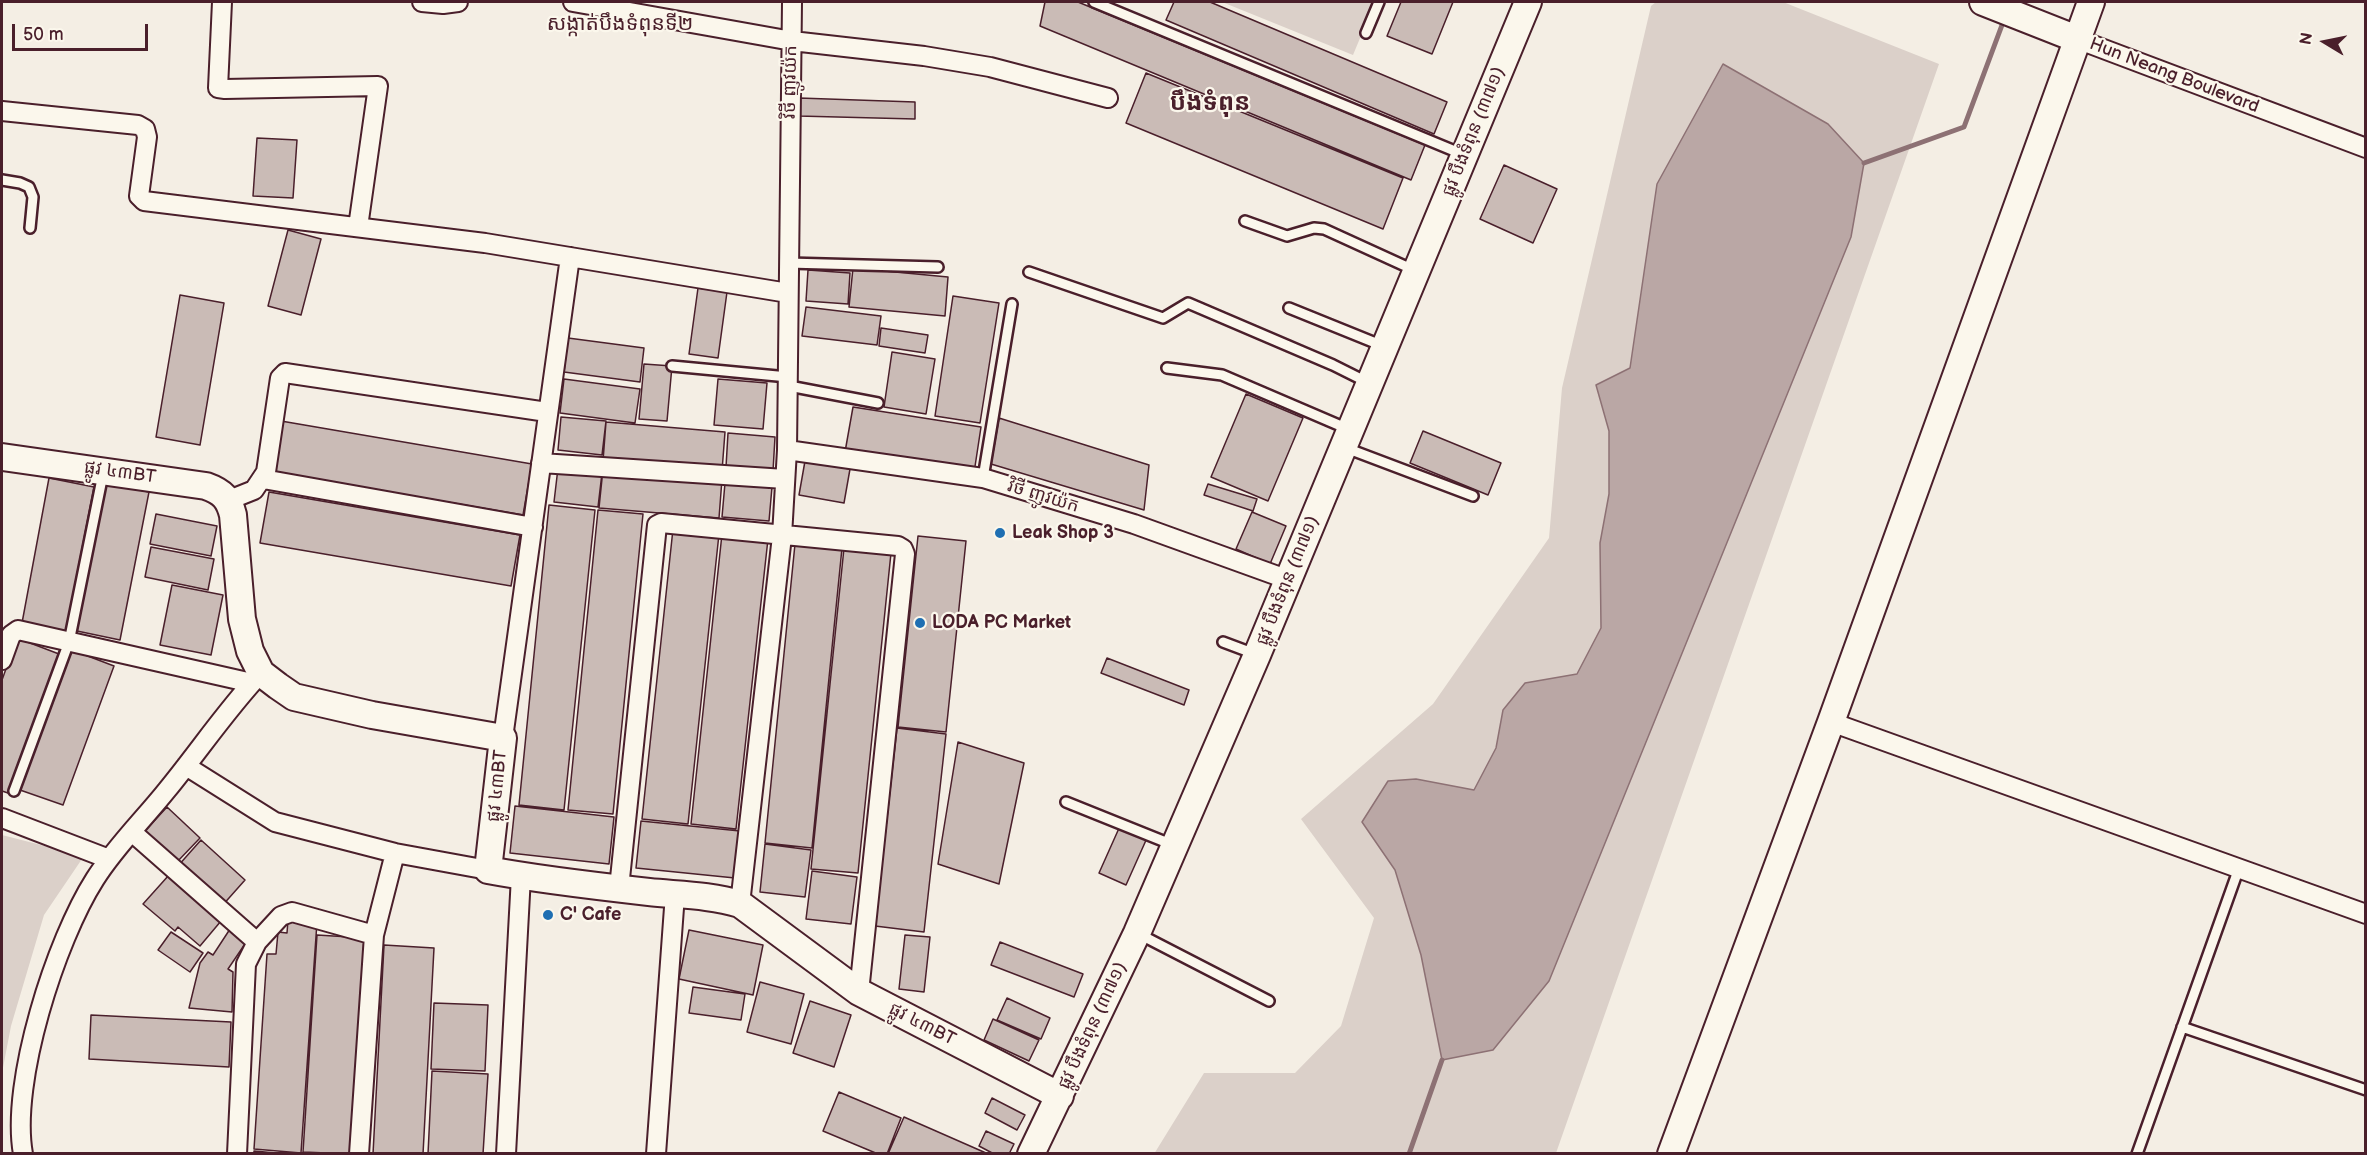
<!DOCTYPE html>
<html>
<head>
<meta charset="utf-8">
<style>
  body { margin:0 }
  #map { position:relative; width:2367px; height:1155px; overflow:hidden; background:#f4eee4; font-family:"Balsamiq Sans",sans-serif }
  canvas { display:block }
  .frame { position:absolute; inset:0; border:3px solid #4a1f2b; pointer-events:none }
  .north { position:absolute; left:2295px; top:12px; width:60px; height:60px; -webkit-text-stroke:4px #fbf7ec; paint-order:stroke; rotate:280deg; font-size:16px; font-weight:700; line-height:24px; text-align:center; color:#4a1f2b }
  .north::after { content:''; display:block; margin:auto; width:21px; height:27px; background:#4a1f2b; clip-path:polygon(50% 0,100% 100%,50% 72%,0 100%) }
  .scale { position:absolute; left:12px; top:24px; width:136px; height:27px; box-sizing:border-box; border:3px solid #4a1f2b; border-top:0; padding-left:8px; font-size:18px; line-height:21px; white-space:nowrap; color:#4a1f2b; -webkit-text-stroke:4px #fbf7ec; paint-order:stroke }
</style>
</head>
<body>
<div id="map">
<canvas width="2367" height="1155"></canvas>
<div class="frame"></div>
<div class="north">N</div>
<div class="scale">50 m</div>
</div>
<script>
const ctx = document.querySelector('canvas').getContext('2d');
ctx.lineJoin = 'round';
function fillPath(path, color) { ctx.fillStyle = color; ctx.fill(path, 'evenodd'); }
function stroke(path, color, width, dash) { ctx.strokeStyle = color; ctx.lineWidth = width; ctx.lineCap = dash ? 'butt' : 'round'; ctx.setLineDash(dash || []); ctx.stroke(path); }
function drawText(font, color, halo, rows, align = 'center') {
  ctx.font = font + ' "Balsamiq Sans","Noto Sans Khmer",sans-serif'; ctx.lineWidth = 4.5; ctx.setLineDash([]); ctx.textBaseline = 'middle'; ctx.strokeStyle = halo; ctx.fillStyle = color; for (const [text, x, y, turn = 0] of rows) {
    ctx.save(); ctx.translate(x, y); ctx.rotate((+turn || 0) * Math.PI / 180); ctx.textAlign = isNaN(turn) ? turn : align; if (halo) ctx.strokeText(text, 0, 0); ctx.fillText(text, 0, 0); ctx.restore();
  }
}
fillPath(new Path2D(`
  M1222 2H1375L1353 55Z
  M1656 2H1783L1939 64 1556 1153 1154 1154 1204 1073H1295L1341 1026 1374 918 1301 819 1433 704 1549 538 1562 388 1651 6Z
  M2 835 84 856 44 915 11 1026 2 1073Z`), '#dbd0c9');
const water = new Path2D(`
  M1723 64 1828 124 1864 163 1851 237 1549 981 1493 1050 1442 1060 1421 955 1395 870 1362 822 1388 781 1416 779 1474 790 1496 748 1503 710 1525 683 1577 674 1601 628 1600 543 1609 494V431L1596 385 1630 368 1657 184Z`);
fillPath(water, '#baa7a5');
stroke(water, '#8d7174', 1.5);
stroke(new Path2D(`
  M1864 163 1964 127 2005 17
  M1409 1154 1442 1060`), '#8d7174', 5);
const building = new Path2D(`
  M1045 2H1078L1425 145 1411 180 1040 26Z
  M1174 2H1210L1447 102 1434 134 1166 20Z
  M1401 2H1453L1432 54 1387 36Z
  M1146 73 1403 178 1383 229 1126 123Z
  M799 98 915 102V119L798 116Z
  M257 138 297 140 293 198 253 196Z
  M1504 165 1557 189 1533 243 1480 219Z
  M288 230 321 239 301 315 268 306Z
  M853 268 948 277 945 316 849 307Z
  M808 270 850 273 848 304 806 301Z
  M698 288 727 292 718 358 689 354Z
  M180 295 224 303 200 445 156 437Z
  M953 296 999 303 980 423 935 416Z
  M806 307 881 316 877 345 802 336Z
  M881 328 928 335 925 353 879 346Z
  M568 338 644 348 640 382 564 372Z
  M892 352 935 359 926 414 884 407Z
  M644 364 672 366 667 421 639 419Z
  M564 379 640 389 635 423 560 413Z
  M718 379 767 383 763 429 714 425Z
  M1246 394 1303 418 1268 501 1211 477Z
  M853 407 981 427 974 473 845 452Z
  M561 417 606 421 602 455 558 450Z
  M999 418 1149 465 1144 510 991 464Z
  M281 421 532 464 523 515 272 472Z
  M606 422 725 432 722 471 603 461Z
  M1423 431 1501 463 1488 495 1410 463Z
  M728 433 775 437 773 471 726 467Z
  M805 461 850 469 844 503 799 495Z
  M558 468 602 473 598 507 554 502Z
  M603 469 722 479 719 518 599 508Z
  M49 478 94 487 66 631 22 623Z
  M106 483 149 492 120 640 77 631Z
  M725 483 772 487 769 521 722 517Z
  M1208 484 1257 499 1253 511 1204 495Z
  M269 492 520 535 511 586 260 543Z
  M549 505 595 510 564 810 519 805Z
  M598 510 643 514 613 814 568 810Z
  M1252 512 1286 526 1270 564 1236 549Z
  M156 514 217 526 211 556 150 544Z
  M673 529 719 534 688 824 642 819Z
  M722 534 768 539 736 829 691 824Z
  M918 536 966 541 946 732 898 727Z
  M795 544 842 548 812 848 765 843Z
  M151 547 214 559 208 590 145 577Z
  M844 548 891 553 858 873 811 869Z
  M172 585 223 595 211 655 160 645Z
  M17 638 59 654 8 793 2 791V680Z
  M72 650 114 666 63 805 20 790Z
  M1107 658 1189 690 1184 705 1101 673Z
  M897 728 946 734 924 932 875 926Z
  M958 742 1024 763 999 884 938 864Z
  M515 806 614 817 609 864 510 853Z
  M167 807 200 838 177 862 144 832Z
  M641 821 740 831 735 878 636 868Z
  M1120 826 1147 838 1126 885 1099 873Z
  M201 840 245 880 221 907 177 867Z
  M765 844 811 850 805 897 760 892Z
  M812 871 857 877 851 924 806 919Z
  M169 875 221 921 200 946 178 927 175 931 143 904Z
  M288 920 317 922 301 1153 254 1149 267 954H276L278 932 287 933Z
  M232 926 247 941 228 969 233 972 232 1012 189 1008 200 963 208 952 213 955Z
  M689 930 763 945 753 995 679 979Z
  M171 932 203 953 190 972 158 950Z
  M317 935 366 938 351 1154 303 1152Z
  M905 935 930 937 924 992 899 989Z
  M1000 942 1083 974 1074 997 991 965Z
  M384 945 434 948 423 1154H373Z
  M760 982 804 994 791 1044 747 1032Z
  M693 987 745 994 741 1020 689 1013Z
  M1007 998 1050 1018 1041 1039 997 1020Z
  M810 1001 851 1015 834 1067 793 1053Z
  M434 1003 488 1005 485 1071 431 1069Z
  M91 1015 231 1022 229 1067 89 1059Z
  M993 1019 1039 1040 1029 1061 984 1040Z
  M432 1071 488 1074 483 1154H428Z
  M839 1092 901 1118 887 1154H878L823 1131Z
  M992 1098 1025 1115 1017 1130 985 1113Z
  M904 1117 986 1153V1154H888Z
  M986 1131 1014 1144 1009 1154H994L979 1146Z
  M254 1151 287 1154H254Z`);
fillPath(building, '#cabbb6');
stroke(building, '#4a1f2b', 1.5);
const lane = new Path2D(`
  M1094 2 1462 154
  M1366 33 1379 2
  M2 180 20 183 29 187 33 197 30 228
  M1245 221 1287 236 1314 228 1324 229 1416 271
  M788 263 938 267
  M1029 272 1163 318 1188 303 1333 365 1369 383
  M1289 308 1383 346
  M672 366 788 377
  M1167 368 1222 375 1348 429
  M789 386 878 403
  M1346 448 1473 496
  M983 478 1012 304
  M1223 642 1255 654
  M14 791 69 642 103 474
  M1066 802 1173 845
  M1139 934 1269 1001
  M2182 1027 2366 1090
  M2137 1154 2239 868`);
const street = new Path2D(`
  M222 2 218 88 225 89 378 86 358 227
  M422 2 443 4 458 2
  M573 2 792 41 924 56 990 67 1108 98
  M2077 39 2366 148
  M2 111 138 125 145 129 147 137 139 196 144 201 485 243 788 293
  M787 450 983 478 1134 524 1289 580
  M541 463 785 479
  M263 479 533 527
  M229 500 254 490 266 472 280 378 285 373 547 412
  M2 660 11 635 18 630 252 683
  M1831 722 2366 914
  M503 738 570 257
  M186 766 275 822 395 853 488 870
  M2 818 109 859
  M133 833 257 942
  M619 888 657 525 661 523 898 546 903 549 905 554 859 992
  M740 904 782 536 787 450 792 2
  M23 1154C10 1082 56 940 95 879 115 847 143 820 167 790 199 751 227 709 261 673
  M237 1154 246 964 257 942 281 916 292 912 374 935
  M359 1154 374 935 395 853
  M506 1154 521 876
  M656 1154 675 894`);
const secondary = new Path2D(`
  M1983 2 2077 39
  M2 457 206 486C223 492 229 499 233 515L242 619 250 651 261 673 278 686 294 697 372 715 503 738 488 870C541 880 595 886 649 892 679 895 711 895 740 904L859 992 1060 1096
  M1031 1154 1137 933 1257 655 1528 2
  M1671 1154 1831 722 2091 2`);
stroke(lane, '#4a1f2b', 14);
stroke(street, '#4a1f2b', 22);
stroke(secondary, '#4a1f2b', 30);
stroke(lane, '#fbf7ec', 9);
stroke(street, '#fbf7ec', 18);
stroke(secondary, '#fbf7ec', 26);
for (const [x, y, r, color] of [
  [1000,533,6,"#1f6fb2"],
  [920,623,6,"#1f6fb2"],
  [548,915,6,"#1f6fb2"]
]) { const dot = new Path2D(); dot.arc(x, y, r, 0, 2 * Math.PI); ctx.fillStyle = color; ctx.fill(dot); stroke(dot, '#fbf7ec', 2); }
drawText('18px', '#4a1f2b', '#fbf7ec', [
  ["Hun Neang Boulevard",2174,76,21],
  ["វិថី ញូវយ៉ក",791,82,-89],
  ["ផ្លូវ បឹងទំពុន (៣៧១)",1474,132,-68],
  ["ផ្លូវ ៤៣BT",120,473,8],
  ["វិថី ញូវយ៉ក",1043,497,17],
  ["ផ្លូវ បឹងទំពុន (៣៧១)",1288,581,-68],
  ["ផ្លូវ ៤៣BT",498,786,-84],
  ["ផ្លូវ ៤៣BT",922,1025,27],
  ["ផ្លូវ បឹងទំពុន (៣៧១)",1093,1026,-65]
]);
drawText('bold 18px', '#4a1f2b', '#fbf7ec', [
  ["Leak Shop 3",1012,533],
  ["LODA PC Market",932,623],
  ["C' Cafe",560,915]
], 'left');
drawText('21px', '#4a1f2b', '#fbf7ec', [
  ["សង្កាត់បឹងទំពុនទី២",620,25]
]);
drawText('bold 24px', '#4a1f2b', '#fbf7ec', [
  ["បឹងទំពុន",1210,104]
]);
</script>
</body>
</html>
